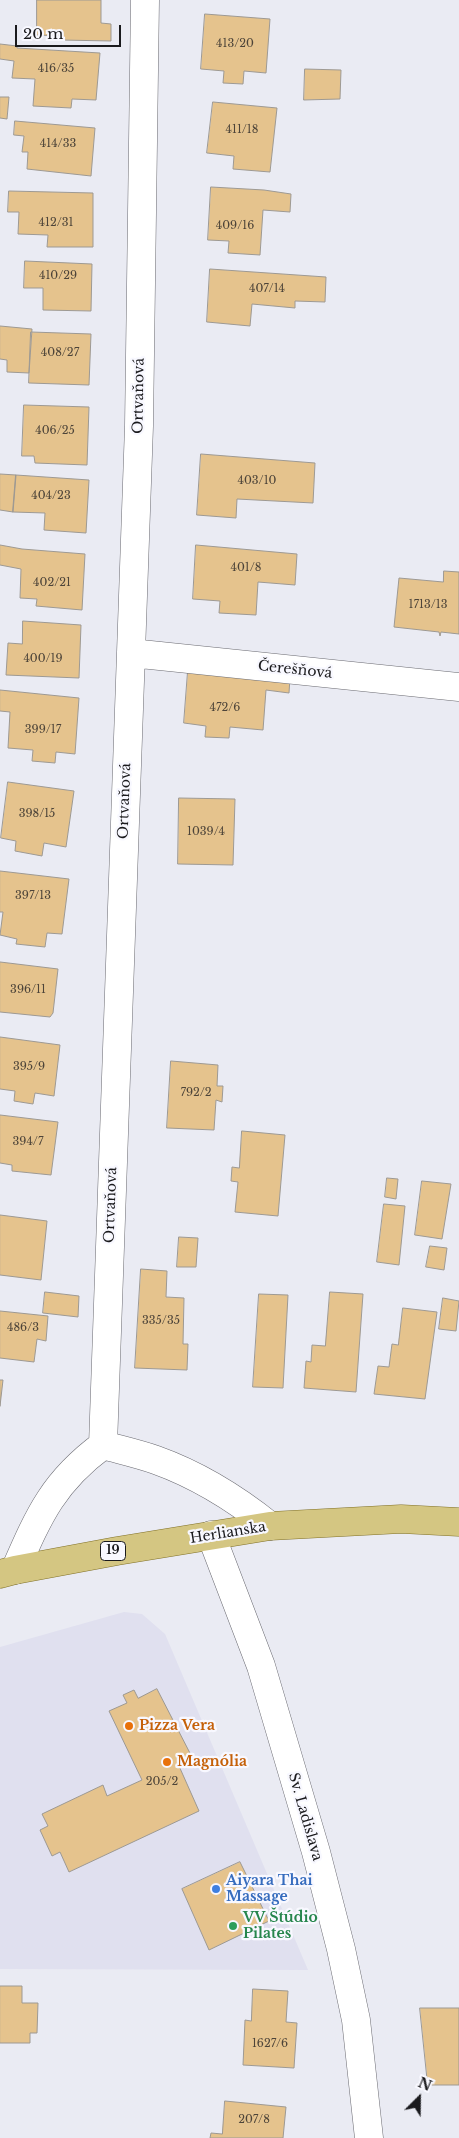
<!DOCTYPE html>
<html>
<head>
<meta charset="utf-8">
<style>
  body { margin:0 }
  #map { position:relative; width:459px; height:2138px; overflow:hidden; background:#eaebf3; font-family:"Libre Baskerville",serif }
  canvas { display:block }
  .north { position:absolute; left:394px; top:2073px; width:50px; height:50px; -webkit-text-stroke:4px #f8f8ff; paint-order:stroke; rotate:23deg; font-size:14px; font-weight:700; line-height:20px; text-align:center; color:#1a1a1d }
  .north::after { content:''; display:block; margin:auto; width:18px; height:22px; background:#1a1a1d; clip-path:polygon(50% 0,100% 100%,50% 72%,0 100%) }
  .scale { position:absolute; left:15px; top:25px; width:106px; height:22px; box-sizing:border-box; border:2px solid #1a1a1d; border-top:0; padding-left:6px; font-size:15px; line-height:18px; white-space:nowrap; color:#1a1a1d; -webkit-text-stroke:4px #f8f8ff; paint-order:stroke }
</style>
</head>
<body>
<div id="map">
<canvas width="459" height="2138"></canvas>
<div class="north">N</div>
<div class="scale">20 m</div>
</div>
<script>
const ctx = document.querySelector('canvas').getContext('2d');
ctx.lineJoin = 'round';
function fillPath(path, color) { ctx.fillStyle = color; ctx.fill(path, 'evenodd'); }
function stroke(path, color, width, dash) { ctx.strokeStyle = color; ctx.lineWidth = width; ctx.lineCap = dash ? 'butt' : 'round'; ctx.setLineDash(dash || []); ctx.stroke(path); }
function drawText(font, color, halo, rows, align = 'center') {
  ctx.font = font + ' "Libre Baskerville",serif'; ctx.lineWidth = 4.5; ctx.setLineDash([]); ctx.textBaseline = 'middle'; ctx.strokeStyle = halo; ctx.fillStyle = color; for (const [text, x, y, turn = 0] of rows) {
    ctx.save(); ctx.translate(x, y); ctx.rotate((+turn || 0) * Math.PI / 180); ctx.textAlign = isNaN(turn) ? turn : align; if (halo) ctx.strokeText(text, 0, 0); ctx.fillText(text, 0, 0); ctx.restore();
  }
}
fillPath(new Path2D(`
  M124 1612 142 1614 165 1634 308 1970 0 1969V1647Z`), '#e0e0ef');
const building = new Path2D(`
  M37 0H101V23L111 24V41L61 40V36L37 35Z
  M205 14 270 19 266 73 244 71 243 84 223 83 224 71 201 69Z
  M0 44 17 46V48L100 53 96 100 72 99 71 108 33 106 35 79 12 78 14 61 0 59Z
  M305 69 341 70 340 99 304 100Z
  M0 97H9L7 119 0 118Z
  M213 102 277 108 270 172 233 169 234 156 207 153Z
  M15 121 95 128 91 176 27 169 28 152H22L24 136 14 135Z
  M211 187 264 190 291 194 290 212 263 210 260 255 228 253 229 241 208 240Z
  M9 191 93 193V247H47L48 235 18 234 19 212H8Z
  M25 261 92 264 91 311 43 310V288H24Z
  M210 269 326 277 325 302 295 301V308L252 304 250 326 207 322Z
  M0 326 32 329 29 373 7 372V360L0 359Z
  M31 332 91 334 89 385 29 383Z
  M24 405 89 407 87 465 35 463 34 456H22Z
  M201 454 315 463 313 503 237 499 236 518 197 515Z
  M0 474 16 475 13 512 0 510Z
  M16 475 89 480 86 533 44 530 45 513 13 512Z
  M0 545 22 549 85 554 82 610 36 606 37 599 20 598 21 569 0 565Z
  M196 545 297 554 295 585 258 582 256 615 219 613 220 601 193 599Z
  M444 571 459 572V634L441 632 440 636 439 632 394 627 399 578 443 582Z
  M23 621 81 625 79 678 6 675 8 643 22 644Z
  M188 671 290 678 289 693 266 690 263 730 230 727 229 738 205 737 206 726 184 723Z
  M0 690 79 698 75 754 56 752 55 763 32 761 33 750 8 748 10 712 0 711Z
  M8 782 74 791 66 847 44 843 42 856 15 851 16 841 1 838Z
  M179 798 235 799 233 865 178 864Z
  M0 871 69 879 62 934 47 933 45 947 16 944 17 939 0 935 3 912H0Z
  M0 962 58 969 53 1013 50 1017 0 1012Z
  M0 1037 60 1045 54 1096 35 1093 33 1104 14 1101 15 1091 0 1089Z
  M171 1061 218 1065 217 1086H223L222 1102 216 1100 214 1130 167 1128Z
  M0 1115 58 1122 51 1175 12 1171V1165L0 1163Z
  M242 1131 285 1135 278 1216 235 1212 238 1182 231 1181 232 1167 239 1168Z
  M387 1178 398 1179 396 1199 385 1197Z
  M422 1181 451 1184 442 1239 415 1235Z
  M384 1204 405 1206 399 1265 377 1262Z
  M0 1215 47 1221 41 1280 0 1275Z
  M179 1237 198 1238 196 1267H177Z
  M430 1246 447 1248 444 1270 426 1267Z
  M141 1269 167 1271 166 1297 184 1298 183 1344H188L187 1370 135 1368Z
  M45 1292 79 1296 78 1317 43 1313Z
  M330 1292 363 1294 356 1392 304 1388 306 1361 311 1362 312 1345 325 1346Z
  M259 1294 288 1295 283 1388 253 1387Z
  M443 1298 459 1301 456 1331 439 1329Z
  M403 1308 437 1312 425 1399 374 1394 378 1366 389 1367 392 1344 398 1345Z
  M0 1311 48 1316 46 1341 37 1339 34 1362 0 1358Z
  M0 1380H3L0 1406Z
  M157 1689 193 1759 179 1766 199 1811 69 1872 60 1852 52 1856 40 1830 48 1826 42 1814 103 1785 107 1796 142 1780 109 1711 127 1703 123 1695 134 1690 138 1698Z
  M240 1862 269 1921 209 1950 182 1889Z
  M0 1986H22V2003H38L37 2033H30V2043H0Z
  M253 1989 288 1991 286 2022 297 2023 294 2068 243 2065 245 2020 251 2021Z
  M420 2008H459V2085H428Z
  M225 2101 286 2107 283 2138H210L211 2133 222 2134Z`);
fillPath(building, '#e5c38d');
stroke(building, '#9d9993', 1);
const street = new Path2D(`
  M131 653 459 687
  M103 1445 139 426 145 0
  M103 1445C121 1450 139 1454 156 1460 198 1475 235 1498 270 1526
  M211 1535 261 1666 316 1852 341 1949 356 2020 369 2138
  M15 1570C39 1515 53 1482 103 1445`);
const primary = new Path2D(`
  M0 1574 15 1570 117 1551 270 1526 401 1519 459 1522`);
stroke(street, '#6a6a71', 29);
stroke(primary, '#817128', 29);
stroke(street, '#fff', 28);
stroke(primary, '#d4c682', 28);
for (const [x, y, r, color] of [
  [129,1726,5,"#e8710a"],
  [167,1762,5,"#e8710a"],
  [216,1889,5,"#3f7fe0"],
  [233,1926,5,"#2e9e5b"]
]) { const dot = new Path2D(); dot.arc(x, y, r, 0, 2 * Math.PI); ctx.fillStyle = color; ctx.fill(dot); stroke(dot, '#f8f8ff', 2); }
drawText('11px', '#4d4439', null, [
  ["413/20",235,44],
  ["416/35",56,69],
  ["411/18",242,130],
  ["414/33",58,144],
  ["412/31",56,223],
  ["409/16",235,226],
  ["410/29",58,276],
  ["407/14",267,289],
  ["408/27",60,353],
  ["406/25",55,431],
  ["403/10",257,481],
  ["404/23",51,496],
  ["401/8",246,568],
  ["402/21",52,583],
  ["1713/13",428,605],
  ["400/19",43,659],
  ["472/6",225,708],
  ["399/17",43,730],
  ["398/15",37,814],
  ["1039/4",206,832],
  ["397/13",33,896],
  ["396/11",28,990],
  ["395/9",29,1067],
  ["792/2",196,1093],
  ["394/7",28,1142],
  ["335/35",161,1321],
  ["486/3",23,1328],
  ["205/2",162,1782],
  ["1627/6",270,2044],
  ["207/8",254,2120]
]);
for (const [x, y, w] of [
  [113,1551,25]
]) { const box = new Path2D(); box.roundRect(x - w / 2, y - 9.5, w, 19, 4); ctx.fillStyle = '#f8f8ff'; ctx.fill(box); stroke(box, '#1a1a1d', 1); }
drawText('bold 12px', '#1a1a1d', null, [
  ["19",113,1551]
]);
drawText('14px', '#1a1a1d', '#f8f8ff', [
  ["Ortvaňová",139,396,-89],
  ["Čerešňová",295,670,6],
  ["Ortvaňová",125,801,-88],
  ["Ortvaňová",111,1205,-88],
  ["Herlianska",228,1533,-9],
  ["Sv. Ladislava",305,1817,74]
]);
drawText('bold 14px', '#c56008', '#f8f8ff', [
  ["Pizza Vera",139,1726],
  ["Magnólia",177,1762]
], 'left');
drawText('bold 14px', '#366cbe', '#f8f8ff', [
  ["Aiyara Thai",226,1881],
  ["Massage",226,1897]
], 'left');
drawText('bold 14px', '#27864d', '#f8f8ff', [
  ["VV Štúdio",243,1918],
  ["Pilates",243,1934]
], 'left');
</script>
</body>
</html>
